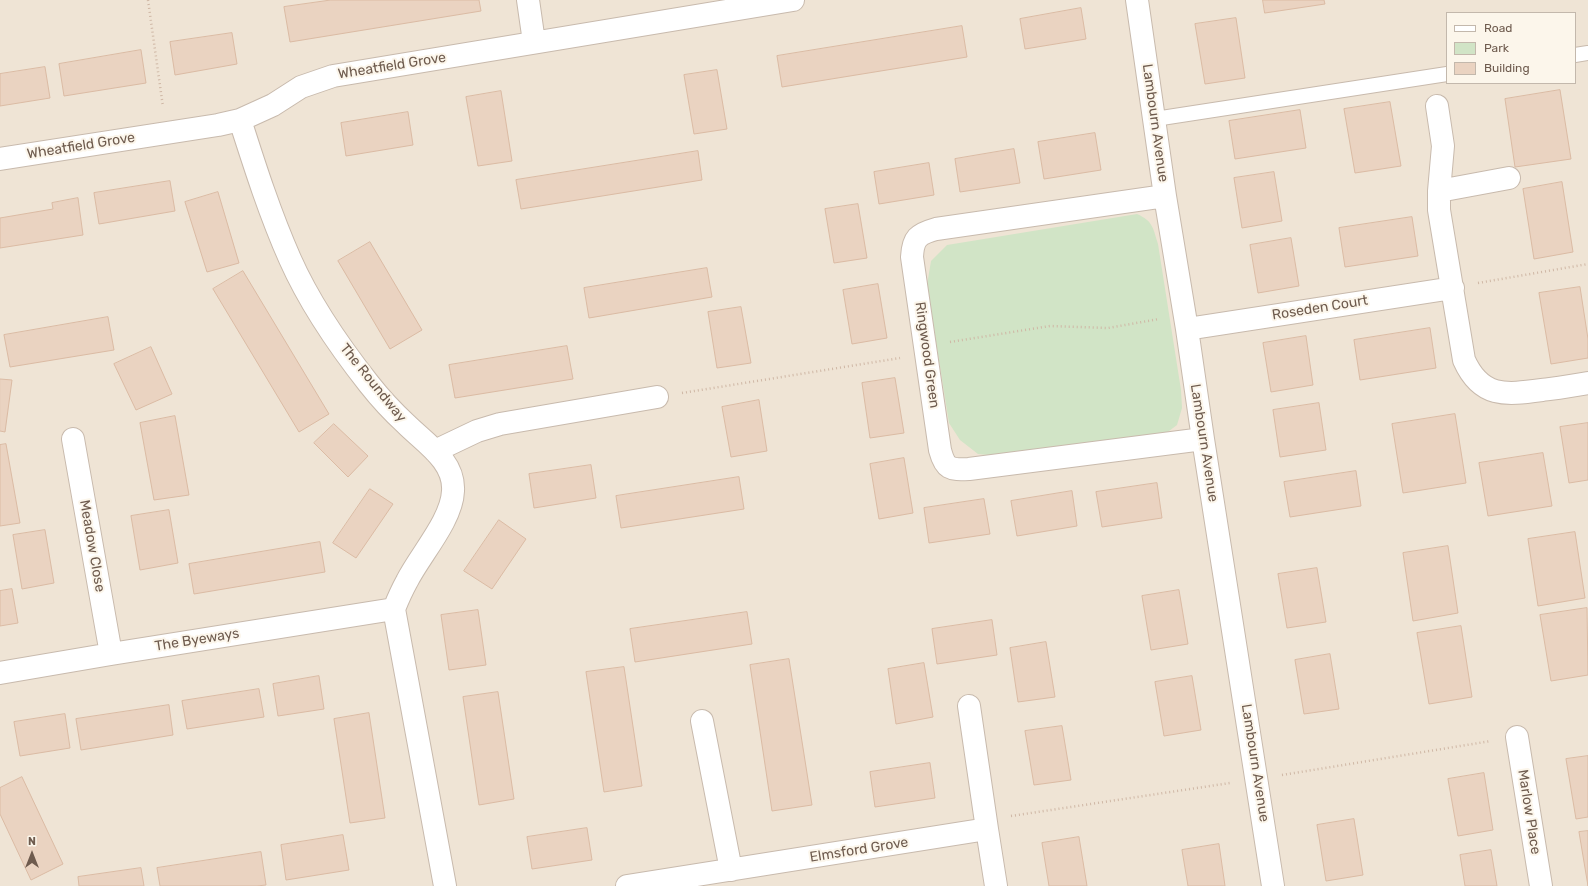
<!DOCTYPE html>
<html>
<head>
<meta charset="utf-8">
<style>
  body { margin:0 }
  #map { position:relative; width:1588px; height:886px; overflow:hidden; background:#f9f2e6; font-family:Rubik,sans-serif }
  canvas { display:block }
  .legend { position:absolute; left:1446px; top:12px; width:130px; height:72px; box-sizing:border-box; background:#fcf6eb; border:1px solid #c3b8ac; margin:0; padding:5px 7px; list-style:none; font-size:12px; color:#6e5b4e }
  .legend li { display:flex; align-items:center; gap:8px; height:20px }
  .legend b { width:20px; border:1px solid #c3b8ac }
  .north { position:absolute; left:12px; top:834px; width:40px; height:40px; -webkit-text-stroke:3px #fcf6eb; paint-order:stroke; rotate:0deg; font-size:11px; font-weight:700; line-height:16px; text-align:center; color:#6e5b4e }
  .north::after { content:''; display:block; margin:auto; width:14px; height:18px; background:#6e5b4e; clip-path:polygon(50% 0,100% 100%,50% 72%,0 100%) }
</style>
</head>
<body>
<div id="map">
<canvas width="1588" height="886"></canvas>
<ul class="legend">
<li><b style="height:5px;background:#fff"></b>Road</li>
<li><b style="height:11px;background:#d1e4c6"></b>Park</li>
<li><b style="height:11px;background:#ead3c1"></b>Building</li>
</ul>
<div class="north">N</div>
</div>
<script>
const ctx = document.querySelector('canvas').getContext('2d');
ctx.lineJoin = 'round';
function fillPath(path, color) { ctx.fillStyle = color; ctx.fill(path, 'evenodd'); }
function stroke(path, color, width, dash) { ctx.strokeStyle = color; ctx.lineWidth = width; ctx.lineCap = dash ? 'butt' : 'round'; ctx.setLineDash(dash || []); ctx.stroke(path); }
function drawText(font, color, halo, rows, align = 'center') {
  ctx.font = font + ' Rubik,sans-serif'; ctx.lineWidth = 4; ctx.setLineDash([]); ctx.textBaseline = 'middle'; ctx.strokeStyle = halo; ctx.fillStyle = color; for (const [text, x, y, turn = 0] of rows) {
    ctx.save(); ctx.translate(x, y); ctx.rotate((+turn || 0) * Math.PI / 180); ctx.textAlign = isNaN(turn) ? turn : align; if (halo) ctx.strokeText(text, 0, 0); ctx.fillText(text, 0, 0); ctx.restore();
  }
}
fillPath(new Path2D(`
  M0 0H1588V886H0ZM1447 13H1575V83H1447Z`), '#efe4d5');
fillPath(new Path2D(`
  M1137 214C1153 221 1153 228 1158 244L1181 390 1182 408 1177 425 1161 437 998 456 978 454 960 440 949 423 927 285 931 261 947 245Z`), '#d1e4c6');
const building = new Path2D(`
  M331 0H479L481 11 290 42 284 7Z
  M1263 0H1324L1325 4 1265 13Z
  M1081 8 1086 39 1025 49 1020 19Z
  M1236 18 1245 78 1205 84 1195 24Z
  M962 26 967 57 782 87 777 56Z
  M232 33 237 64 175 75 170 42Z
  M141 50 146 83 64 96 59 64Z
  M45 67 50 98 0 106V74Z
  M717 70 727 129 694 134 684 75Z
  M1560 90 1571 159 1515 167 1505 99Z
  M501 91 512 161 478 166 466 97Z
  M1390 102 1401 166 1355 173 1344 109Z
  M1300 110 1306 148 1235 159 1229 121Z
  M408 112 413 145 346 156 341 123Z
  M1095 133 1101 170 1044 179 1038 142Z
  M1014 149 1020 183 960 192 955 159Z
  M698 151 702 180 521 209 516 180Z
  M929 163 934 195 879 204 874 172Z
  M1274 172 1282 221 1242 228 1234 178Z
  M170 181 175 211 99 224 94 193Z
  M1562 182 1573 252 1534 259 1523 189Z
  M218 192 239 263 207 272 185 202Z
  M78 198 83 235 0 248V218L53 209 52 203Z
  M858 204 867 258 834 263 825 209Z
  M1412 217 1418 256 1345 267 1339 228Z
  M1291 238 1299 286 1258 293 1250 245Z
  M370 242 422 330 390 349 338 261Z
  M707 268 712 297 589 318 584 288Z
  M243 271 329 414 299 432 213 289Z
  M878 284 887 338 852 344 843 290Z
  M1580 287 1588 339V358L1551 364 1539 293Z
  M741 307 751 363 717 368 708 312Z
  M108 317 114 350 10 367 4 335Z
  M1430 328 1436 368 1360 380 1354 340Z
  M1306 336 1313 385 1271 392 1263 343Z
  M567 346 573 379 455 398 449 365Z
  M151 347 172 394 136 410 114 364Z
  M895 378 904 433 870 438 862 383Z
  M0 379 12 380 5 432 0 431Z
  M759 400 767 451 731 457 722 407Z
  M1319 403 1326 450 1280 457 1273 410Z
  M1455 414 1466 483 1403 493 1392 424Z
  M175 416 189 495 154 500 140 423Z
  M1588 423V480L1569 483 1560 427Z
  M334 424 368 456 348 477 314 443Z
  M6 444 20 523 0 526V445Z
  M1543 453 1552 506 1488 516 1479 463Z
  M904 458 913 513 879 519 870 464Z
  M591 465 596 498 534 508 529 474Z
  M1356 471 1361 506 1290 517 1284 482Z
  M739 477 744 509 621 528 616 496Z
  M1157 483 1162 518 1102 527 1096 492Z
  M370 489 393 504 356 558 333 543Z
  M1072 491 1077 526 1017 536 1011 501Z
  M984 499 990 534 929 543 924 508Z
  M169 510 178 563 140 570 131 516Z
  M499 520 526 539 492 589 464 571Z
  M45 530 54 583 22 589 13 535Z
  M1575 532 1585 598 1538 606 1528 539Z
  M320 542 325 572 194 594 189 564Z
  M1448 546 1458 613 1413 621 1403 553Z
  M1317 568 1326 622 1287 628 1278 574Z
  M12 589 18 623 0 626V591Z
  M1179 590 1188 644 1151 650 1142 596Z
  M1587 608 1588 675 1551 681 1540 615Z
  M478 610 486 665 449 670 441 615Z
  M747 612 752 644 635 662 630 629Z
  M992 620 997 655 937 664 932 629Z
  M1461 626 1472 697 1429 704 1417 633Z
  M1046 642 1055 697 1018 702 1010 648Z
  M1330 654 1339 709 1304 714 1295 660Z
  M789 659 812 805 772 811 750 665Z
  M924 663 933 717 896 724 888 669Z
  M624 667 642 786 604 792 586 672Z
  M319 676 324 709 278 716 273 684Z
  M1192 676 1201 730 1164 736 1155 682Z
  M259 689 264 717 187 729 182 701Z
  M498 692 514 799 479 805 463 697Z
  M169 705 173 735 81 750 76 719Z
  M369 713 385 818 350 823 334 719Z
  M65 714 70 748 20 756 14 722Z
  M1062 726 1071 780 1034 785 1025 731Z
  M1588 756V817L1576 819 1566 759Z
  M930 763 935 798 875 807 870 772Z
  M1484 773 1493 830 1458 836 1448 779Z
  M22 777 63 864 31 880 0 814V788Z
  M1354 819 1363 875 1326 881 1317 825Z
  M587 828 592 860 532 869 527 837Z
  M1588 831V886L1579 832Z
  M343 835 349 870 286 880 281 845Z
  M1079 837 1087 886H1049L1042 843Z
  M1219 844 1225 886H1188L1182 850Z
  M1491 850 1497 886H1465L1460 855Z
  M261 852 266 885 257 886H160L157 868Z
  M141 868 144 886H79L78 877Z`);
fillPath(building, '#ead3c1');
stroke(building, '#dbbba4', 1);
const service = new Path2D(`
  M1575 55 1588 53
  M1155 119 1447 74`);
const minor = new Path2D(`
  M528 0 534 42
  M1137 0 1165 196 1187 329 1203 439 1273 886
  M1437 106 1443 146 1439 191
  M240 120C255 167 270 214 290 259 310 304 339 346 369 384 380 398 393 412 406 424 425 443 455 461 453 491 452 520 420 555 407 581 402 590 398 599 394 609
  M0 159 218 125 240 120 273 105 301 87 333 76 793 0
  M1509 178 1439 191V210L1464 360C1481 398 1505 395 1542 390 1557 388 1573 386 1588 383
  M1165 196 936 229C918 234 913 238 912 257L940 450C945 469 950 470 969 469L1203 439
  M1187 329 1453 288
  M73 439 111 654
  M435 451 477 431 500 424 657 397
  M0 673 111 654 394 609 445 886
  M969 706 987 829
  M702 721 731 870
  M1517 737 1541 886
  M627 886 987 829 996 886`);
stroke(service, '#c8baad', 16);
stroke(minor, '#c8baad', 24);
stroke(new Path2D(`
  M148 0 163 107
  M1478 283 1588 264
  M950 342 1050 326 1108 328 1159 319
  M682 393 900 358
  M1282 775 1491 741
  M1011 816 1230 783`), '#cfb7a5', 2.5, [1, 3]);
stroke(service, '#fff', 14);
stroke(minor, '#fff', 22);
drawText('14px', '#6e5b4e', '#fcf6eb', [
  ["Wheatfield Grove",392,66,-9],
  ["Lambourn Avenue",1155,123,82],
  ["Wheatfield Grove",81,146,-9],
  ["Roseden Court",1320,308,-9],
  ["Ringwood Green",927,355,82],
  ["The Roundway",373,383,51],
  ["Lambourn Avenue",1204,443,81],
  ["Meadow Close",92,546,80],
  ["The Byeways",197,640,-9],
  ["Lambourn Avenue",1255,763,81],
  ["Marlow Place",1529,812,81],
  ["Elmsford Grove",859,850,-9]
]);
</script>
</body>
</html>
